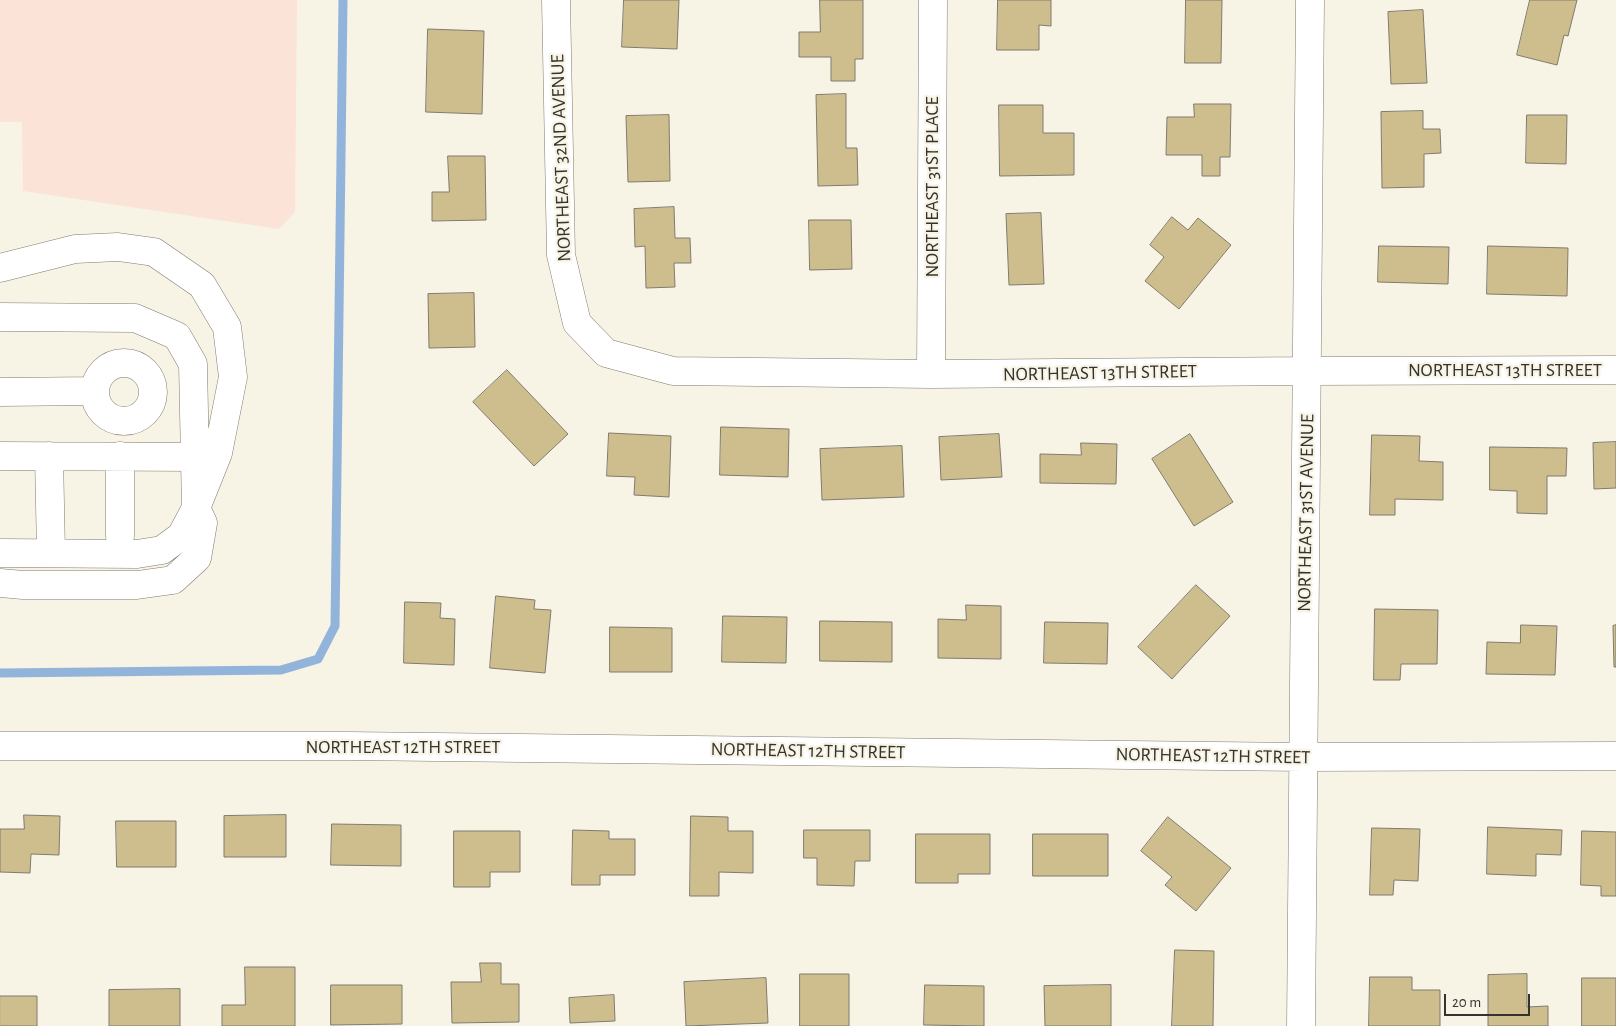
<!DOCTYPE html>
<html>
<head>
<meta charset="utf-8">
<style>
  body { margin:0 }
  #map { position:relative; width:1616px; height:1026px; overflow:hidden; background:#f7f3e5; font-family:"Alegreya Sans",sans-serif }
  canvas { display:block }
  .scale { position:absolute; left:1444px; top:994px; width:86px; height:22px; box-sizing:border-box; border:2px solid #34332e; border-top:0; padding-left:6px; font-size:15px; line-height:18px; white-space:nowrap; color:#34332e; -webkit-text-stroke:4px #f7f3e5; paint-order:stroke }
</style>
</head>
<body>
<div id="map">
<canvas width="1616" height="1026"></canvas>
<div class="scale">20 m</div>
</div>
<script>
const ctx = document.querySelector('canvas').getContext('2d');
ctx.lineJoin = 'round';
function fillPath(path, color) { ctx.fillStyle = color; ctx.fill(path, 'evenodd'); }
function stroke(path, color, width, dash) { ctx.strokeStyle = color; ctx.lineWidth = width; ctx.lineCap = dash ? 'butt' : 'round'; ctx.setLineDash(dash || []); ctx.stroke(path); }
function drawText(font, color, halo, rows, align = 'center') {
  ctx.font = font + ' "Alegreya Sans",sans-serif'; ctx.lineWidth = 4.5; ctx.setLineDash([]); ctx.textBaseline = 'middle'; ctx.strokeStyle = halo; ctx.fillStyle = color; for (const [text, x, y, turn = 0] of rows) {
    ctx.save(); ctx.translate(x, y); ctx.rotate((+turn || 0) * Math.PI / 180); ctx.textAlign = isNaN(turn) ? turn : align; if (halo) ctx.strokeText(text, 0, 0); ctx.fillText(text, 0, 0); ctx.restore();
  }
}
fillPath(new Path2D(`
  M0 0H297L295 212 279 229 23 191 22 122H0Z`), '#fbe3d8');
stroke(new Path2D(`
  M0 673 281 670 318 659 335 626 343 0`), '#93b4da', 9);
const building = new Path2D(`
  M624 0H679L677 49 622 47Z
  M820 0H863V59H855V81H831V57H799V32H820Z
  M998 0H1051V26L1039 25V50H997Z
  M1186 0H1222L1221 63H1185Z
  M1530 0H1577L1568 36 1564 35 1557 65 1517 55Z
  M1423 10 1427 83 1391 84 1388 12Z
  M428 29 484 31 482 114 426 112Z
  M846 94V148H857L858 185 818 186 816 95Z
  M1194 104H1231L1230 157H1220V176H1202V155H1166L1167 117H1194Z
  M999 105H1043V133H1074V175L1000 176Z
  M1423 111V129H1440L1441 153 1424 154V187L1382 188 1381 112Z
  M669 115 670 181 628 182 626 116Z
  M1527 115H1567L1566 164 1526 163Z
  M448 156H485L486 220 432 221V192H449Z
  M674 207 675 238H690L691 263H674L675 287 646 288 645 246 635 247 634 209Z
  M1041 213 1044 284 1009 285 1006 214Z
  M1172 217 1188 230 1198 218 1231 245 1179 309 1145 281 1164 257 1150 245Z
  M809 220H851L852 269 810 270Z
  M1379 246 1449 247 1448 284 1378 282Z
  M1488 246 1568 248 1567 296 1487 294Z
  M474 293 475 347 429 348 428 294Z
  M507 370 568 434 534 466 473 402Z
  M721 427 789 429 788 477 720 475Z
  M609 433 671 436 669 497 634 495 635 477 607 476Z
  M999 434 1002 477 941 480 939 437Z
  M1190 434 1233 502 1194 526 1152 459Z
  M1372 435 1420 436 1419 461 1443 462V500L1395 499V515H1370Z
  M1616 442V488L1594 489 1593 443Z
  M1081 443 1117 444 1116 484 1040 483V454L1081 455Z
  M902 446 904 497 822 500 820 449Z
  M1490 447 1567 448 1566 476H1547V514L1517 513V491L1490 490Z
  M1196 585 1230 616 1172 679 1138 647Z
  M496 596 535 600 534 609 551 610 545 673 490 668Z
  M405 602 441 603 440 618 455 619 454 665 404 663Z
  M966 605 1001 606V659L938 658V619L966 620Z
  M1375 609 1438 610 1437 664H1401L1400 680H1374Z
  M723 616 787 617 786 663 722 662Z
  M820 621 892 622V662L820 661Z
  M1045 622 1108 623 1107 664 1044 663Z
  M1521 625 1557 626 1555 675 1486 674 1487 642 1520 643Z
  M1616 625V667H1614L1613 626Z
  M610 627 672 628V672H610Z
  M24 815 60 816 59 855 31 854 30 873 0 872V829H24Z
  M286 815V857H224V816Z
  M691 816 728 817V831H753V873L719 872V896H690Z
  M1168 817 1231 868 1196 911 1165 885 1172 877 1141 851Z
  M116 821H176V867H117Z
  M332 824 401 825V866L331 865Z
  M1488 827 1562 830 1561 855 1536 854V876L1487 874Z
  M1372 828 1420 829 1418 881 1394 880 1393 895H1370Z
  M573 830 609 831V839H635V875H600V885H572Z
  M804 830H870V861H855L854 886 817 885V858H804Z
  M454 831H520V872H490V887H454Z
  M1582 831 1616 832V896H1601V886L1581 885Z
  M916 834H990V874H958V883H916Z
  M1033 834H1108V876H1033Z
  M1175 950 1214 951 1213 1026H1172Z
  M480 963H501V984H519V1022L452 1023 451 982H481Z
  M245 967H295V1026H222V1005H245Z
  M800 974H849V1026H800Z
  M1527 974V1007L1548 1006V1026H1488V975Z
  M1370 977H1412V990H1440V1026H1369Z
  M766 978 768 1023 686 1026 684 982Z
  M1582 978H1616V1026H1582Z
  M331 985H402V1024L331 1025Z
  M925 985 984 986V1026L924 1025Z
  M1111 985V1026H1045L1044 986Z
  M180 989V1026H109V990Z
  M614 995 615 1021 570 1023 569 998Z
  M0 996H37V1026H0Z`);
fillPath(building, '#cebe8e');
stroke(building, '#7f7b6f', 1);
const minor = new Path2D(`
  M556 0 561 255 577 323 606 353 673 371 931 374 1308 371 1616 370
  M0 268 75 249 118 247 154 252 202 285 227 327 233 377 218 453 196 508 181 536 162 550 137 554 0 553
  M0 317 135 318 177 336 193 364 196 508 203 523 197 558 173 580 137 585H23L0 583
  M95 392a29 29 0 1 1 58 0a29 29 0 1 1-58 0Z
  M931 374 933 0
  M0 392 94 391
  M0 456 195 457
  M49 456 51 553
  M120 456V536
  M0 746H348L1303 757 1616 756
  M1301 1026 1310 0`);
stroke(minor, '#7f7b6f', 29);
stroke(minor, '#fff', 28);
drawText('19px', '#34332e', '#f7f3e5', [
  ["NORTHEAST 32ND AVENUE",561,158,-92],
  ["NORTHEAST 31ST PLACE",932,187,-90],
  ["NORTHEAST 13TH STREET",1505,370],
  ["NORTHEAST 13TH STREET",1100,373,-1],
  ["NORTHEAST 31ST AVENUE",1306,513,-89],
  ["NORTHEAST 12TH STREET",403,747],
  ["NORTHEAST 12TH STREET",808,751,1],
  ["NORTHEAST 12TH STREET",1213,756,1]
]);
</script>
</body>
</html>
